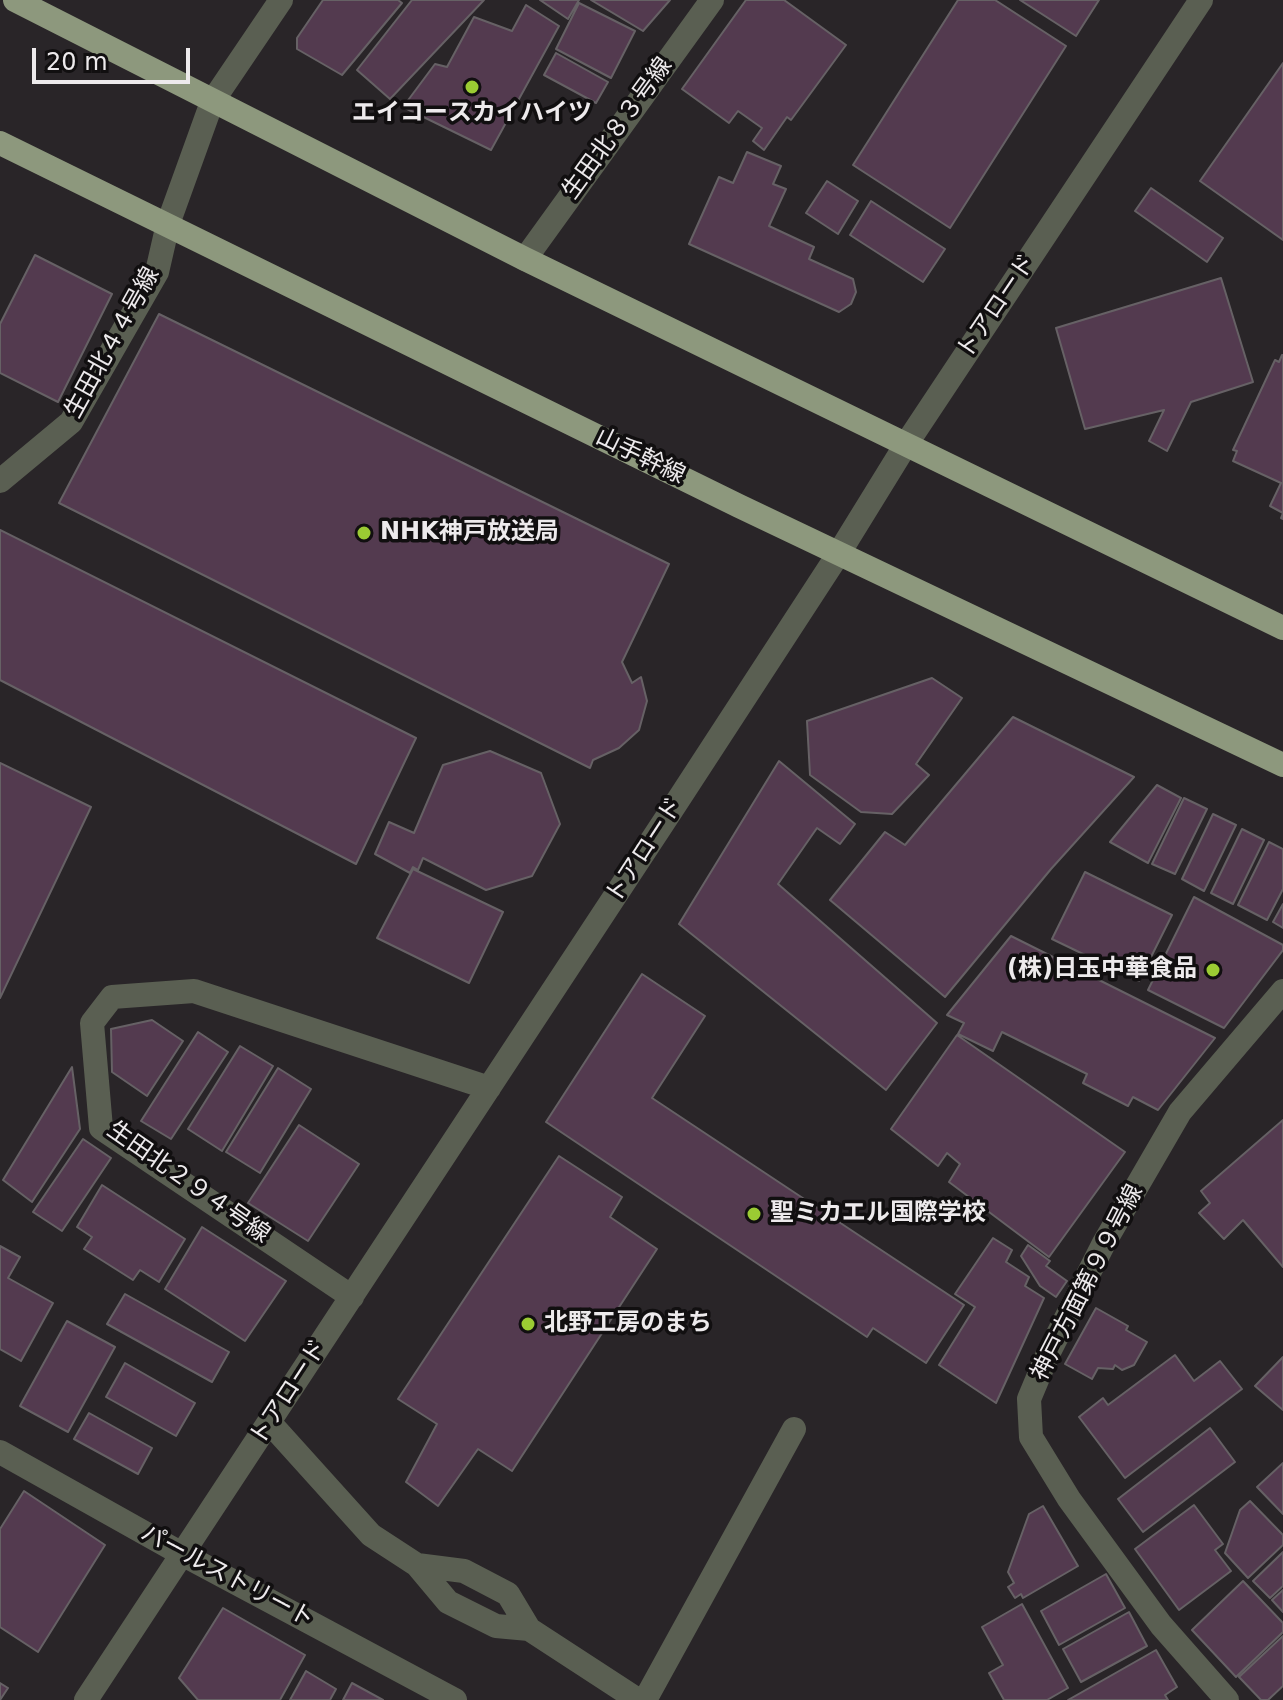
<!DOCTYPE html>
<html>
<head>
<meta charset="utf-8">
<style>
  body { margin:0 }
  #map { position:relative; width:1283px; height:1700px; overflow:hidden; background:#292528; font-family:"DejaVu Sans",sans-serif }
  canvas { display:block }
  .scale { position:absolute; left:32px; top:48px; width:158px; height:36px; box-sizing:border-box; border:4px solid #edeaec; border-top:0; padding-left:10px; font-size:24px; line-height:28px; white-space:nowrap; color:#edeaec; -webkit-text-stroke:6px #110f10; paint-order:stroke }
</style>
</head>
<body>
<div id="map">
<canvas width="1283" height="1700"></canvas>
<div class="scale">20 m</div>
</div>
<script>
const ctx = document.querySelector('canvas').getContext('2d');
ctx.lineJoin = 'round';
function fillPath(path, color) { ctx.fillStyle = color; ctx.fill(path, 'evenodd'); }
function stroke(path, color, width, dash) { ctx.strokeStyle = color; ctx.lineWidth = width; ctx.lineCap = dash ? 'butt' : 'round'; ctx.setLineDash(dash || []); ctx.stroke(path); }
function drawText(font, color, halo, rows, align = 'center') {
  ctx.font = font + ' "DejaVu Sans","Noto Sans JP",sans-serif'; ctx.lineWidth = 7; ctx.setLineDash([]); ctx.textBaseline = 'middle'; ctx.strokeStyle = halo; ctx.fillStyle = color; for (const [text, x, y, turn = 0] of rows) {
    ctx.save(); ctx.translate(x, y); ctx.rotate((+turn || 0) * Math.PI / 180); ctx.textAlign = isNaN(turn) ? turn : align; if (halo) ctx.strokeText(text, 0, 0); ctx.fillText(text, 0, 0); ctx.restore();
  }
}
const building = new Path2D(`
  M323 0H398L402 3 342 75 297 49V38Z
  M412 0H484L390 99 357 70Z
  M540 0H579L568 19Z
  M591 0H670L643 31Z
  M746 0H784L846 45 791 120 787 117 764 150 753 141 762 128 738 111 729 123 682 89Z
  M958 0H995L1066 46 950 228 853 165Z
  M1020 0H1099L1076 36Z
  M579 3 635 31 611 78 556 49Z
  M526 5 559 26 491 150 403 107 435 64 447 67 474 17 512 31Z
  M556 53 608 82 596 103 544 75Z
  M1283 63V240L1200 181Z
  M747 152 781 166 773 184 786 189 769 226 814 247 809 259 853 279 856 292 851 304 839 312 689 244 719 177 733 183Z
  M827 181 858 201 838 234 806 213Z
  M1151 188 1223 238 1207 262 1135 211Z
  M871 201 945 249 923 282 850 235Z
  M35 255 112 294 58 402 0 373V324Z
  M1221 278 1253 382 1191 402 1167 451 1149 441 1164 410 1085 429 1056 328Z
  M159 314 669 564 622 662 632 683 641 677 647 701 639 730 619 748 593 760 590 768 59 503Z
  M1282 355H1283V519L1281 518 1283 513 1270 506 1281 483 1233 461 1237 451 1233 450 1275 360 1279 362Z
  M0 530 416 738 356 864 0 680Z
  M932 678 962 698 916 764 929 775 892 814 861 812 810 775 807 721Z
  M1013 717 1134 777 1051 869 945 997 830 900 885 832 905 845Z
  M490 751 541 773 560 824 532 876 486 890 423 858 418 870 413 867 410 873 375 854 389 822 414 833 443 765Z
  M779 761 855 824 840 844 817 828 778 884 937 1023 886 1090 679 924Z
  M0 763 91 807 0 998Z
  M1157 785 1181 798 1148 863 1110 842Z
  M1184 798 1207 809 1175 874 1152 864Z
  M1213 814 1236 825 1204 891 1182 879Z
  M1242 829 1264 840 1233 904 1211 893Z
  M1269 842 1283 849V889L1267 920 1238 905Z
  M413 869 503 912 469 983 377 938Z
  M1085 872 1172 915 1139 981 1052 939Z
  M1194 897 1283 945V950L1224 1028 1148 990Z
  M1283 904V928L1273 922Z
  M1011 936 1215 1038 1158 1110 1133 1097 1128 1106 1083 1083 1087 1074 1002 1032 993 1051 958 1034 964 1023 947 1015Z
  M642 974 705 1016 652 1098 964 1305 926 1363 873 1328 867 1337 546 1122Z
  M152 1020 183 1041 147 1096 112 1072 111 1029Z
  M198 1032 228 1052 171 1139 141 1121Z
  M957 1035 1125 1152 1049 1257 949 1182 960 1164 947 1153 938 1166 891 1129Z
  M240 1046 273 1066 222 1151 188 1129Z
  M72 1067 80 1129 32 1202 3 1180Z
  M278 1068 311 1089 260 1173 226 1152Z
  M1283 1120V1267L1243 1220 1224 1239 1199 1213 1210 1203 1201 1191Z
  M299 1125 359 1164 308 1241 248 1203Z
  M83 1139 111 1158 62 1231 33 1212Z
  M559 1156 622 1197 610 1217 657 1249 512 1471 478 1449 438 1506 406 1482 437 1424 398 1399Z
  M102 1185 185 1239 159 1282 140 1270 133 1280 84 1249 92 1237 77 1227Z
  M202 1227 286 1281 245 1341 165 1289Z
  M993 1238 1012 1250 1006 1262 1029 1277 1025 1286 1044 1298 996 1403 939 1365 975 1307 955 1294Z
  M1028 1245 1050 1261 1046 1266 1067 1281 1056 1297 1040 1286 1021 1256Z
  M0 1246 20 1257 8 1278 53 1303 21 1361 0 1349Z
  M125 1294 229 1352 212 1382 107 1324Z
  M1096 1308 1128 1326 1126 1330 1147 1342 1134 1365 1122 1370 1115 1365 1113 1369 1098 1368 1092 1379 1065 1364Z
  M67 1321 115 1347 68 1432 20 1406Z
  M1175 1355 1194 1381 1220 1361 1242 1389 1125 1478 1079 1417 1103 1398 1108 1405Z
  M1283 1357V1410L1255 1386Z
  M125 1363 195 1403 176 1436 106 1397Z
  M89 1413 152 1448 138 1474 74 1439Z
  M1210 1428 1235 1462 1143 1532 1118 1499Z
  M1283 1463V1514L1257 1487Z
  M24 1491 105 1545 38 1652 0 1627V1529Z
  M1250 1501 1283 1535V1545L1248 1578 1225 1553 1240 1510Z
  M1194 1505 1223 1544 1215 1550 1231 1571 1179 1610 1135 1549Z
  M1043 1506 1078 1566 1023 1598 1021 1594 1015 1598 1008 1587 1014 1583 1008 1572 1029 1514Z
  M1283 1552V1586L1270 1598 1253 1581Z
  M1106 1574 1125 1608 1059 1645 1041 1611Z
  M1243 1581 1283 1623V1632L1236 1677 1192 1630Z
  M1283 1590V1612L1272 1600Z
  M1022 1604 1068 1688 1047 1700H1004L989 1673 1003 1665 982 1627Z
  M223 1608 305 1655 280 1700H198L179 1678Z
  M1129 1612 1147 1646 1081 1682 1063 1649Z
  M1283 1636V1686L1268 1700H1261L1239 1677Z
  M1156 1650 1177 1687 1165 1695 1168 1700H1068Z
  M306 1671 336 1689 330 1700H290Z
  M0 1683 8 1688 0 1700Z
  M352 1683 383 1700H343Z`);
fillPath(building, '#533a4f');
stroke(building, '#666165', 2);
stroke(new Path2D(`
  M525 259 712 0
  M0 481 71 422 157 272 168 224 212 102 281 0
  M352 1297 101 1128 92 1023 112 997 194 991 489 1088
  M270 1423 371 1535 417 1565 448 1602 496 1626 529 1629
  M0 1452 182 1554 455 1700
  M417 1565 464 1571 508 1594 529 1629 638 1700
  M86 1700 671 811 839 553 905 446 1201 0
  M645 1700 794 1429
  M1227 1700 1161 1625 1069 1499 1031 1437 1029 1399 1047 1356 1104 1243 1180 1112 1283 991`), '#5a5f52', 24);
stroke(new Path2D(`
  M15 0 525 259 1283 628
  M0 143 739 506 1283 765`), '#8d987d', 24);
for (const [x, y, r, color] of [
  [472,87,8,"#9bcb33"],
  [364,533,8,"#9bcb33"],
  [1213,970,8,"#9bcb33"],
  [754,1214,8,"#9bcb33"],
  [528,1324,8,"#9bcb33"]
]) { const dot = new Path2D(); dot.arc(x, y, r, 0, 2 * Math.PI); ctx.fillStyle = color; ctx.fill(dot); stroke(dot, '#110f10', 3); }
drawText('bold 24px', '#edeaec', '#110f10', [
  ["エイコースカイハイツ",472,114,"center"],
  ["NHK神戸放送局",380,533],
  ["(株)日玉中華食品",1197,970,"right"],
  ["聖ミカエル国際学校",770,1214],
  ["北野工房のまち",544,1324]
], 'left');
drawText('24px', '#edeaec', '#110f10', [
  ["生田北８３号線",618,129,-54],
  ["トアロード",997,307,-56],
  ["生田北４４号線",113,343,-61],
  ["山手幹線",640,457,26],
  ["トアロード",645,851,-57],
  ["生田北２９４号線",188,1183,35],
  ["神戸方面第９９号線",1088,1283,-63],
  ["トアロード",289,1393,-57],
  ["パールストリート",227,1577,28]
]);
</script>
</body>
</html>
